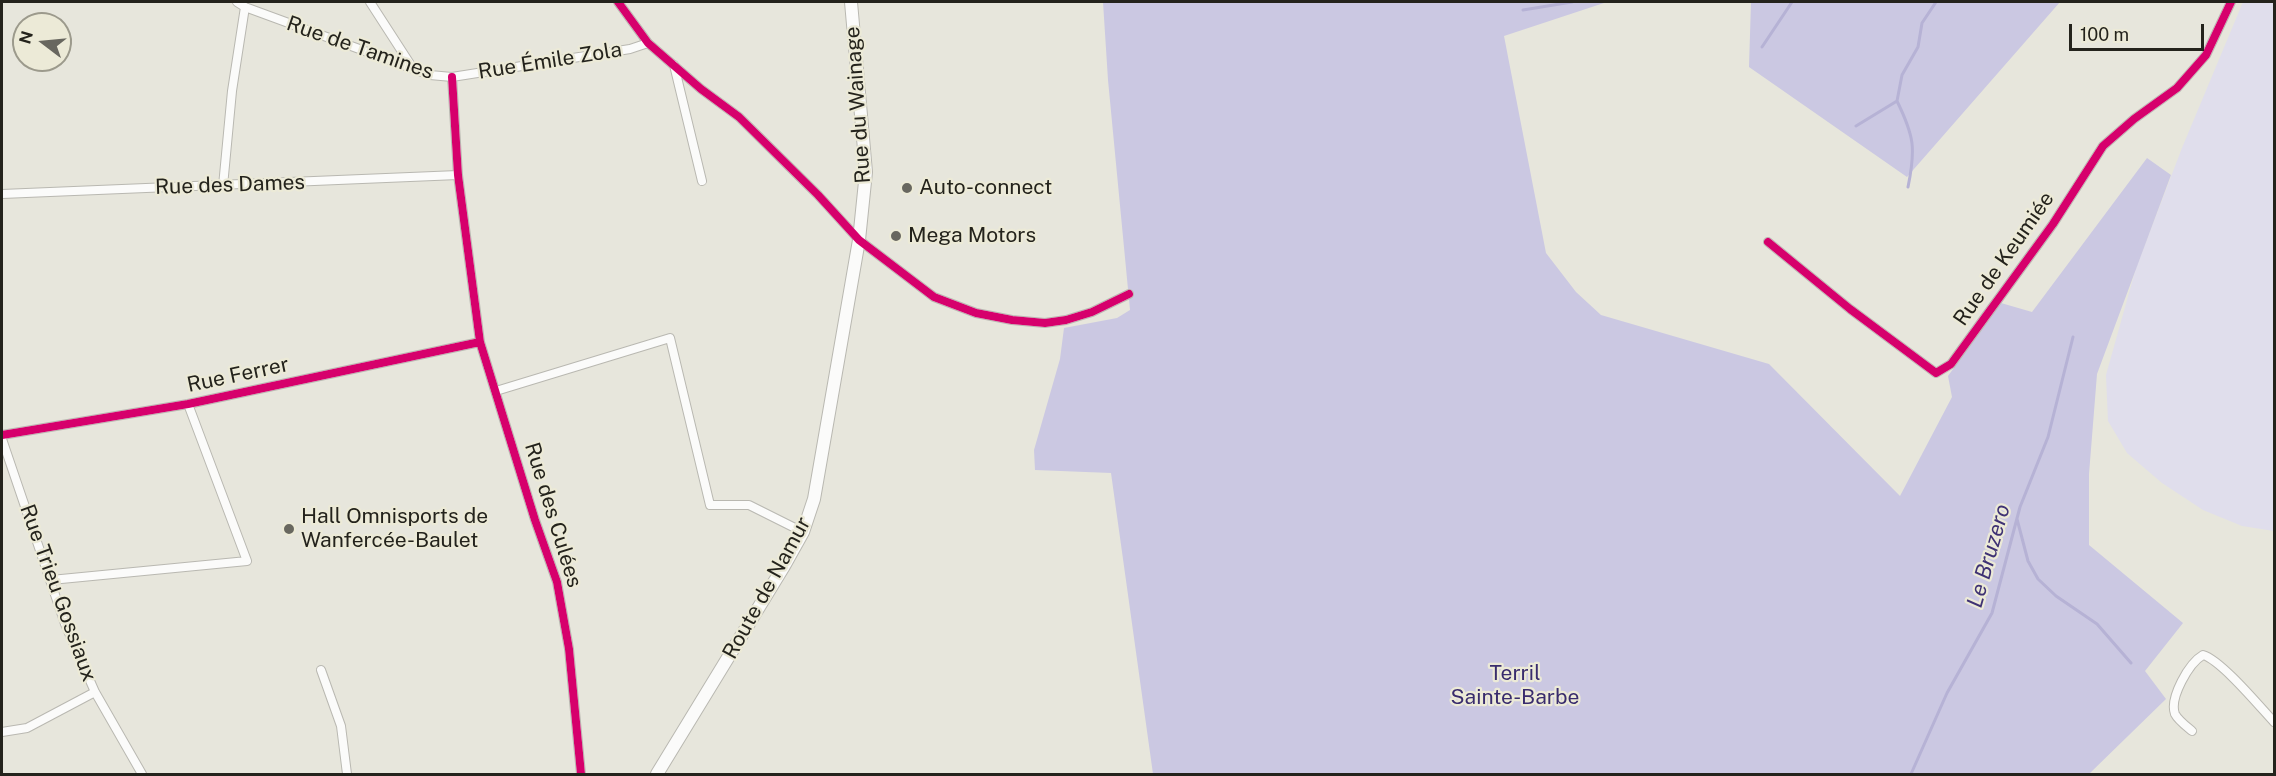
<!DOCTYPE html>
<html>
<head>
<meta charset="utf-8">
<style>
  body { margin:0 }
  #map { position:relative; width:2276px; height:776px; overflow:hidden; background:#e7e6dc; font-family:"Public Sans",sans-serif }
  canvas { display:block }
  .frame { position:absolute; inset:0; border:3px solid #24231c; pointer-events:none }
  .north { position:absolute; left:12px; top:12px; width:60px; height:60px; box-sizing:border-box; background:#ecead7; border:2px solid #9c9a8c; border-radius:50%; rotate:286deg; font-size:16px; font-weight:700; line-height:24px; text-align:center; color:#24231c }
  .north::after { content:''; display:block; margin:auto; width:21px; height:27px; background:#68675f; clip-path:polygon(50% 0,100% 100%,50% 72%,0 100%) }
  .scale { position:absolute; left:2069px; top:24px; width:135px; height:27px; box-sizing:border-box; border:3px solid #24231c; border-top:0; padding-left:8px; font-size:18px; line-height:21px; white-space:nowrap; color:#24231c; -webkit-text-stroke:4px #ecead7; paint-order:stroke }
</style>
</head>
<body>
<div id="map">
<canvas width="2276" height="776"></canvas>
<div class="frame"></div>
<div class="north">N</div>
<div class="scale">100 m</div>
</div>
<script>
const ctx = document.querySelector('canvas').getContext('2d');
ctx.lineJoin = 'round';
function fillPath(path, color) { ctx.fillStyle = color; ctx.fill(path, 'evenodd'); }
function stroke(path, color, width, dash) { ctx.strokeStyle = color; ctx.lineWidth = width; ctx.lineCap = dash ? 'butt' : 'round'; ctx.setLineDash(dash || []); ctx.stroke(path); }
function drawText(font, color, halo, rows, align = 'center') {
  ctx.font = font + ' "Public Sans",sans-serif'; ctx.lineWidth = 4.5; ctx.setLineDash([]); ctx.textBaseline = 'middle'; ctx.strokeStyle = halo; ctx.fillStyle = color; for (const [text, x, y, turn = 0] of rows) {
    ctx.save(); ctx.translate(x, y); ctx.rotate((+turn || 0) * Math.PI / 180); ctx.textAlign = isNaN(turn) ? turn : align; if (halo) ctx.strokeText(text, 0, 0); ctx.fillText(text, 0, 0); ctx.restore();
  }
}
fillPath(new Path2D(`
  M2243 2H2274V531L2242 526 2203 510 2162 483 2127 453 2108 421 2106 375 2136 268 2182 148Z`), '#e0deec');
fillPath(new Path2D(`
  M1103 2H1607L1504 36 1546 253 1576 292 1601 315 1769 364 1900 496 1952 397 1948 376 2001 303 2032 312 2147 158 2171 175 2097 374 2089 474V545L2183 623 2145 671 2166 699 2089 774H1153L1111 473 1035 470 1034 450 1060 359 1064 328 1117 318 1130 310 1108 80Z
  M1751 2H2060L1907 177 1749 67Z`), '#cbc8e2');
stroke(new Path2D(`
  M1523 10 1572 2
  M1762 47 1792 2
  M1897 101C1914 136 1916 148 1908 187
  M1856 126 1897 101 1902 75 1918 47 1922 23 1936 2
  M2017 519 2028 561 2038 579 2056 596 2097 624 2131 663
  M1911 774 1947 693 1992 613 2020 507 2048 437 2073 337`), '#b6b2d5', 3);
const minor = new Path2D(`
  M237 2 245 7 430 75 452 77 630 49 648 43
  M370 2 412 67
  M618 2 648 43 701 89 739 117 818 195 859 240 934 297 976 313 1012 320 1045 323 1066 320 1092 312 1129 294
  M674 65 702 181
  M452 77 458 175 480 342 535 520 557 582 569 649 581 774
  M223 186 232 91 245 7
  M2 194 458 175
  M1768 242 1850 309 1936 373 1951 364 2053 224 2103 146 2134 119 2177 88 2206 55 2231 2
  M496 391 670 338 710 505H749L803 532
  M2 435 188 404 480 342
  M2 439 65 624 95 692 142 774
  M51 580 247 561 188 404
  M321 670 341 726 347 774
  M2192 731C2186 726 2178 720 2175 714 2169 698 2189 663 2203 655 2221 660 2260 707 2274 722
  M2 732 27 728 95 692`);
const secondary = new Path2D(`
  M657 774 784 566 803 532 814 499 859 240 866 172 851 2`);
stroke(minor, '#b9b8b1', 10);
stroke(secondary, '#b9b8b1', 14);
stroke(minor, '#fbfbfa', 8);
stroke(secondary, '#fbfbfa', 12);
stroke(new Path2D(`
  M618 2 648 43 701 89 739 117 818 195 859 240 934 297 976 313 1012 320 1045 323 1066 320 1092 312 1129 294
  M452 77 458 175 480 342 535 520 557 582 569 649 581 774
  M1768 242 1850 309 1936 373 1951 364 2053 224 2103 146 2134 119 2177 88 2206 55 2231 2
  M2 435 188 404 480 342`), '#d6006c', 8);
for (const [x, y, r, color] of [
  [907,188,6,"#68675f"],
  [896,236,6,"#68675f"],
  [289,529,6,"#68675f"]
]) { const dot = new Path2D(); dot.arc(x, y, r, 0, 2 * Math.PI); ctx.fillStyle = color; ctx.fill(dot); stroke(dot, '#ecead7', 2); }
drawText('21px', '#24231c', '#ecead7', [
  ["Rue de Tamines",360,48,19],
  ["Rue Émile Zola",550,61,-9],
  ["Rue du Wainage",858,105,-94],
  ["Rue des Dames",230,185,-2],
  ["Rue de Keumiée",2004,259,-55],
  ["Rue Ferrer",238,375,-12],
  ["Rue des Culées",553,515,73],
  ["Route de Namur",767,588,-61],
  ["Rue Trieu Gossiaux",58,593,70]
]);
drawText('21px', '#24231c', '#ecead7', [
  ["Auto-connect",919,188],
  ["Mega Motors",908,236],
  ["Hall Omnisports de",301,517],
  ["Wanfercée-Baulet",301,541]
], 'left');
drawText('21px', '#392c6d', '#ecead7', [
  ["Terril",1515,674],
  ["Sainte-Barbe",1515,698]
]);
drawText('italic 22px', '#3f3274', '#ecead7', [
  ["Le Bruzero",1989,556,-74]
]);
</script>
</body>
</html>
